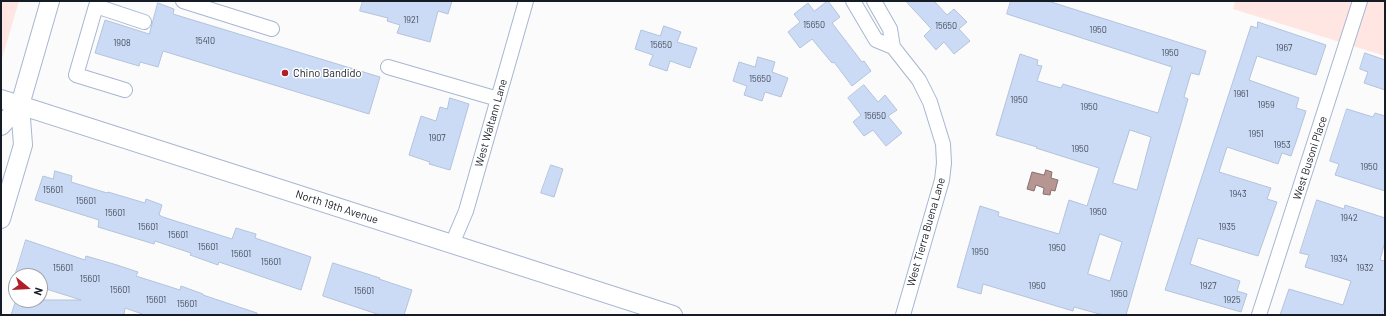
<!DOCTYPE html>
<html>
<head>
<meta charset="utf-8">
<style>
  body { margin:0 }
  #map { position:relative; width:1386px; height:316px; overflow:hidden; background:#fbfbfb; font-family:Barlow,sans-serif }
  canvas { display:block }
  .frame { position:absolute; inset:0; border:2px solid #161c25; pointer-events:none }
  .north { position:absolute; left:8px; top:268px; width:40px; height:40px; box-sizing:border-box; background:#fff; border:1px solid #a2a4a8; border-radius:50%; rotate:108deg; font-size:11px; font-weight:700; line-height:16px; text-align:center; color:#161c25 }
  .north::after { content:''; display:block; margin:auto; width:14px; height:18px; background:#b01e2a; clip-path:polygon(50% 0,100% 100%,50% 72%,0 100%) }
</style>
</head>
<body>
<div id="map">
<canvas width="1386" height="316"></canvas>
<div class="frame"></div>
<div class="north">N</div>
</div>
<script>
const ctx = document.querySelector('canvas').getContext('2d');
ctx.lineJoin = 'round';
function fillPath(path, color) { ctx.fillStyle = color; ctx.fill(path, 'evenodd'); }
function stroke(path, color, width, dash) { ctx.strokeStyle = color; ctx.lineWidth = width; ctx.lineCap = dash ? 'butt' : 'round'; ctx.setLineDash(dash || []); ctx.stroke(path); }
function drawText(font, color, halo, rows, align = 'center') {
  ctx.font = font + ' Barlow,sans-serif'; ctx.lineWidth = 3; ctx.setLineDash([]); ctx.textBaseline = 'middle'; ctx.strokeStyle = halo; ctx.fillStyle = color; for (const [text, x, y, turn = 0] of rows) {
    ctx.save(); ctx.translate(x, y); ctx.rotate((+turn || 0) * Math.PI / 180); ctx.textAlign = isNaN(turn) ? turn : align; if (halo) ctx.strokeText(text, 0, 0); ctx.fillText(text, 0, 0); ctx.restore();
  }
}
fillPath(new Path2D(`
  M1 1H19L1 62Z
  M1235 1H1385V56L1233 9Z`), '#ffe6e3');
const water = new Path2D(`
  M1046 170 1052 172 1051 178 1058 180 1055 191 1051 190 1050 195 1043 194 1044 188 1036 185 1034 191 1027 189 1032 172 1044 175Z`);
fillPath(water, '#b79592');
stroke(water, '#877171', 1);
const building = new Path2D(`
  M363 1H452L448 14 438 11 430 42 397 33 400 25 387 21 388 18 360 11Z
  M828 1 840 17 832 23 862 62 864 61 871 71 852 86 834 62 832 63 812 39 800 48 788 32 800 22 794 14 808 3 814 11Z
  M906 1H934L947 15 954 9 967 22 959 29 970 41 954 54 944 42 936 50 924 36 931 29Z
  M1011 1H1048L1206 51 1199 75 1191 73 1184 97 1188 99 1126 315H1103L1074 307 1073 311 983 284 981 294 957 287 980 206 999 212 998 216 1059 234 1069 200 1087 206 1099 168 1036 148 1037 147 996 135 1020 54 1038 60 1037 65 1042 66 1037 81 1061 88 1063 84 1158 113 1172 67 1007 14ZM1130 130 1151 137 1137 190 1113 183ZM1100 234 1122 242 1110 281 1088 274Z
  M158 3 174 9 173 14 380 77 369 114 163 51 158 67 140 62 139 66 95 53 105 20 149 34Z
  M1258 22 1326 45 1316 75 1257 56 1249 80 1299 98 1296 108 1306 111 1297 139 1291 156 1282 153 1278 164 1227 147 1219 172 1271 188 1267 199 1277 202 1258 256 1198 238 1190 264 1240 281 1237 291 1247 294 1241 312 1165 290 1251 26 1257 28Z
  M664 26 681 32 677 42 697 48 690 68 670 61 667 71 649 65 653 55 635 49 641 30 660 36Z
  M1365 53 1385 60V90L1364 83 1368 72 1360 69Z
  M758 57 775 62 772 72 788 78 781 97 765 92 762 101 744 95 747 86 733 81 739 62 755 67Z
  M864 85 878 102 885 95 897 110 888 116 902 133 886 146 873 130 864 136 853 122 861 115 848 98Z
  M450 98 469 104 450 170 429 164 430 162 409 155 421 116 436 121 440 107 447 109Z
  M1347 109 1373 117 1375 113 1385 116V191L1335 175 1339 164 1330 161Z
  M551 165 563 169 554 197 541 193Z
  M55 171 72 176 71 182 107 193 108 192 145 203 146 199 162 205 159 215 163 217 232 239 236 228 256 234 255 238 311 257 301 290 219 262 218 265 190 255 191 253 155 241 154 244 98 227 99 220 35 200 43 176 53 179Z
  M1317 200 1344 209 1345 205 1385 218V242L1380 260 1385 261V307L1382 315H1280L1289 289 1343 305 1351 281 1305 267 1309 255 1300 253Z
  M26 240 85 260 86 256 117 265 138 272 136 276 180 290 181 286 203 294V295L257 313V315H145L125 308 124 315H11L16 300H81L40 287V276H15Z
  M333 263 380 278 379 279 412 290 404 315H380L323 296Z`);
fillPath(building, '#cbdbf5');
stroke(building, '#b3c3dc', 1);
const minor = new Path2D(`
  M183 1 272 29
  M853 1 876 40 893 47
  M874 1 890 29 893 47 919 80 930 102 943 144 944 163 942 180 903 315
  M388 67 498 99
  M125 90 76 75 96 6 144 22
  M452 244 466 211 526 1
  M1259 315 1360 1`);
const major = new Path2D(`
  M1 99 673 315
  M1 126 20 105
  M1 219 23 145 20 105 50 1`);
stroke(minor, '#a7b7d0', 16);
stroke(major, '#a7b7d0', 20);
stroke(minor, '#fff', 14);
stroke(major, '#fff', 18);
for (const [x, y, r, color] of [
  [285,73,4,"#b01e2a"]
]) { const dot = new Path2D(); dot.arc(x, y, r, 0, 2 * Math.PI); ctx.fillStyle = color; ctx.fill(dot); stroke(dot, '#fff', 1.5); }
drawText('9px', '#434c59', null, [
  ["1921",411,20],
  ["15650",814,25],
  ["15650",946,26],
  ["1950",1098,30],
  ["15410",205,41],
  ["1908",122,43],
  ["15650",661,45],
  ["1967",1284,48],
  ["1950",1170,53],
  ["15650",760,79],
  ["1961",1241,94],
  ["1950",1019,100],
  ["1959",1266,105],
  ["1950",1089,107],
  ["15650",875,116],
  ["1951",1256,134],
  ["1907",437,138],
  ["1953",1282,145],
  ["1950",1080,149],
  ["1950",1369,167],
  ["15601",53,190],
  ["1943",1238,194],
  ["15601",86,201],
  ["1950",1098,212],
  ["15601",115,213],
  ["1942",1349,218],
  ["15601",148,227],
  ["1935",1227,227],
  ["15601",178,235],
  ["15601",208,247],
  ["1950",1057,248],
  ["1950",980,252],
  ["15601",241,254],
  ["1934",1339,259],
  ["15601",271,262],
  ["15601",63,268],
  ["1932",1365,268],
  ["15601",90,279],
  ["1950",1037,286],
  ["1927",1208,286],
  ["15601",120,290],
  ["15601",364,291],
  ["1950",1119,294],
  ["15601",156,300],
  ["1925",1232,300],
  ["15601",187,304]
]);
drawText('11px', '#161c25', '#fff', [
  ["Chino Bandido",293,73]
], 'left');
drawText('11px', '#161c25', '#fff', [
  ["West Waltann Lane",491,123,-74],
  ["West Busoni Place",1310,158,-72],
  ["North 19th Avenue",337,207,18],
  ["West Tierra Buena Lane",926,232,-74]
]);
</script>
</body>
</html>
